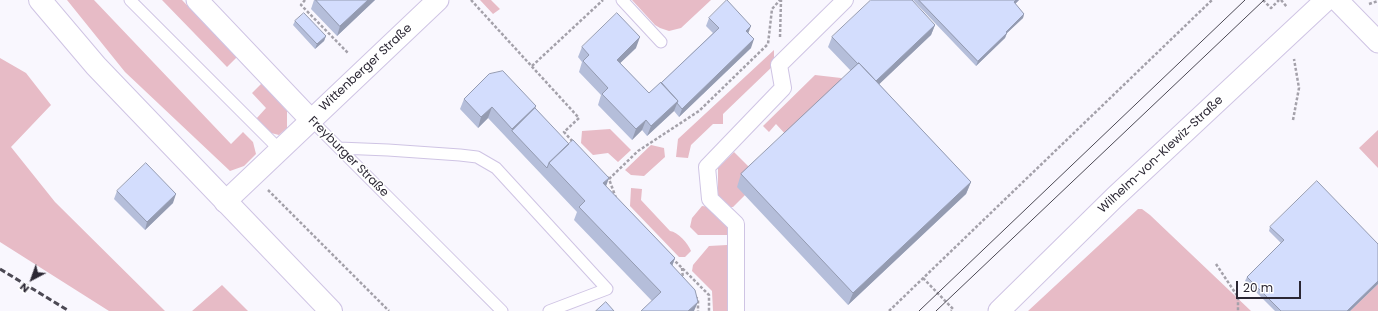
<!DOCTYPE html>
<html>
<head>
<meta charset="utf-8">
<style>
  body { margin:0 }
  #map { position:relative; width:1378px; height:311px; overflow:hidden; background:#f9f7fe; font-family:Poppins,sans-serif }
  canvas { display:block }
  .north { position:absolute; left:12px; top:259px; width:40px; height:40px; -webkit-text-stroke:3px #fff; paint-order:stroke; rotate:221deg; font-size:11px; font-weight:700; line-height:16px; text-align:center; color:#2b2733 }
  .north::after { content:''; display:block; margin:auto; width:14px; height:18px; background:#2b2733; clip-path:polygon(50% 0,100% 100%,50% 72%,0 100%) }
  .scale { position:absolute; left:1236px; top:281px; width:65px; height:18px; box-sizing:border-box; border:2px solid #2b2733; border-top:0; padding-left:5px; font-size:12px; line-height:14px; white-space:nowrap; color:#2b2733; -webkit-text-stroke:3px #fff; paint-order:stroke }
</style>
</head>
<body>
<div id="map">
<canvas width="1378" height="311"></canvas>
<div class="north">N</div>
<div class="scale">20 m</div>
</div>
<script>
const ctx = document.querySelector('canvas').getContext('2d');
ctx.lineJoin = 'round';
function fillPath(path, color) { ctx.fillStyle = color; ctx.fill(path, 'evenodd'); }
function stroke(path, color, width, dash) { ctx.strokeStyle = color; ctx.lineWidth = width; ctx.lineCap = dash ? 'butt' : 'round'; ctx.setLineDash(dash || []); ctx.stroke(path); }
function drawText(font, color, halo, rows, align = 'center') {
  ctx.font = font + ' Poppins,sans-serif'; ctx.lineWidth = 3; ctx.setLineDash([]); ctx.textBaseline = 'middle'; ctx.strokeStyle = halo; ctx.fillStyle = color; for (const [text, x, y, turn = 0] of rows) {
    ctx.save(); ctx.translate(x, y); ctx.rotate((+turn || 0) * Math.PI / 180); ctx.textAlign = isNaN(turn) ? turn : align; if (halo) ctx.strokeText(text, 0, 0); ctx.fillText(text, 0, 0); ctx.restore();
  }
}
fillPath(new Path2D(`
  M67 0H94L231 144 243 132 253 142 256 154 244 166 230 171 125 72Z
  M162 0H182L237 57 227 67Z
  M480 0H491L500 9 493 14Z
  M632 0H711L681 28 669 31 660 28 655 25Z
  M774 50V65L723 114V124H713L691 145 688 158 676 157 678 139Z
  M0 58 26 73 51 105 11 147 55 202 165 311H109L0 242Z
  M815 75 841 78 846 83 788 137 776 124 769 132 763 126Z
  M262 83 287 111V128L279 135 267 132 256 119 266 108 252 93Z
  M610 129 631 150 618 162 608 153 593 155 581 143 582 131Z
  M1378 130V168L1359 148Z
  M651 145 664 148 665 157 644 176 631 175 625 170Z
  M734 152 753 171 745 195 733 207H726L718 200V168Z
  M631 188 642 189 641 200 670 231C678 232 688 243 691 251L685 257H679L630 206Z
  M702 206 711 207 728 226 727 235H698L690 227 692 218Z
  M1138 209H1142L1150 215 1251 311H1028Z
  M727 245 728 311H713L712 291 692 271 693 265 709 246Z
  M1378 284V311H1350Z
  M222 285 248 311H192Z`), '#e7bbc6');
const service = new Path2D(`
  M130 0 280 150
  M622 0 661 42
  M311 120 502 311
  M339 148 388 150 460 155 477 157 496 168 607 289 549 311`);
const pedestrian = new Path2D(`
  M736 311V224L710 199 707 167 783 88 779 65 845 0`);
const minor = new Path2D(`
  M197 0 311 120
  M1337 0 1378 42
  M225 202 438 0
  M999 311 1115 197 1326 0`);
const tertiary = new Path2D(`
  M40 0 96 66 331 311`);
stroke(service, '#cfc4e4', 13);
stroke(pedestrian, '#cfc4e4', 18);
stroke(minor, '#cfc4e4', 23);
stroke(tertiary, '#cfc4e4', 24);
stroke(new Path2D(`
  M305 0 301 5 349 54
  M471 0 579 118 564 132 574 143
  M1263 0 1271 8 1279 0
  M1281 0 1287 7
  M1369 4 1378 1
  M780 37 781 0
  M532 66 603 0
  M1293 120 1299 88 1294 59
  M607 177 609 179 616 198
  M609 179 638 151 699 111 768 44 772 9 780 0
  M268 190 389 311
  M672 258 709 295V311
  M1216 264 1238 297V311
  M682 268 683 279
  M923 278 953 309 951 311
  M695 297 698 299V311
  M889 311 1212 0`), '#a4a1aa', 2.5, [3, 2]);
stroke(service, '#fff', 11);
stroke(pedestrian, '#fff', 16);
stroke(minor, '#fff', 21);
stroke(tertiary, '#fff', 22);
stroke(new Path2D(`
  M919 311 1245 0
  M936 311 1264 0`), '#4c4954', 1);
stroke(new Path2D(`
  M0 269 69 311`), '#4c4954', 3, [6, 3]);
fillPath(new Path2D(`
  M314 0H375L337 36 311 9Z
  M913 0H1019L1015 4 1024 14 1023 18 1007 33 1005 38 976 66Z
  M709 18 749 34 751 48 679 117 674 111 647 136 642 130 632 140 598 105 601 95 579 72 582 62 578 57 582 47 636 48 620 63 649 93 661 83 713 33 706 26Z
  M295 21 326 36 324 41 315 49 293 25Z
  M935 25 931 35 879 84 971 182 966 194 848 305 737 187 741 174 851 71 828 47 832 37Z
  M464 99 535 108 606 186 675 258 672 266 695 290 652 301 574 220 577 212 488 118 478 128 460 109Z
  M117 191 173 203 145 230 114 199Z
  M1270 227 1378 244V284L1350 311H1275L1245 281 1247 277 1281 243 1269 231Z`), '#b5beda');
fillPath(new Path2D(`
  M368 0H375L337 36 340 26Z
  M1016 0H1019L1012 7 1014 2Z
  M1024 14 1023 18 1007 33 1005 38 976 66 978 61 1006 32Z
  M935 25 931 35 871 92 875 82Z
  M751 26 748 34 746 31Z
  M326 36 324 41 315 49 317 44Z
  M640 37 636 48 613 70 617 60Z
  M754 39 751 48 679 117 682 109Z
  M678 101 674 111 647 136 651 126Z
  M536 106 532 117 512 131V129Z
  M492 107 488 118 478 128 481 117Z
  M646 120 642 130 632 140 636 129Z
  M609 178 604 192 603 183Z
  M971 182 966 194 848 305 853 293Z
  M176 194 173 203 145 230 147 222Z
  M675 258 670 272V263Z
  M1378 281V284L1350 311H1347Z
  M698 302 694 311H688Z`), '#949bb1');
const building = new Path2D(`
  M316 0H368L340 26Z
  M727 0 751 26 746 31 754 39 682 109 677 103 678 101 661 83 719 28 709 18Z
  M871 0H912L935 25 876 81 859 63 858 64 832 37Z
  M919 0H1016L1014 2 1024 14 1006 32 1007 33 978 61Z
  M304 13 326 36 317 44 295 21Z
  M617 13 640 37 617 60 649 93 661 82 678 101 651 126 646 120 636 129 602 94 608 88 583 61 589 55 582 47Z
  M859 63 971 182 853 293 741 174Z
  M503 71 536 106 512 129 492 107 481 117 464 99 489 74Z
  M535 108 569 144 549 163 547 168 512 131Z
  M573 140 609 178 603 183 675 258 670 263 695 290 698 302 688 311H641L661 292 579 207 585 201 549 163Z
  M146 163 176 194 147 222 117 191Z
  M1317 181 1378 244V281L1347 311H1281L1247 277 1284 240 1270 227Z
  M606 302 614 311H596Z`);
fillPath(building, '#d3ddfd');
stroke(building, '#949bb1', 1);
drawText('12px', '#2b2733', '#fff', [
  ["Wittenberger Straße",366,68,-43],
  ["Wilhelm-von-Klewiz-Straße",1161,155,-43],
  ["Freyburger Straße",348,157,45]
]);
</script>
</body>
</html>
